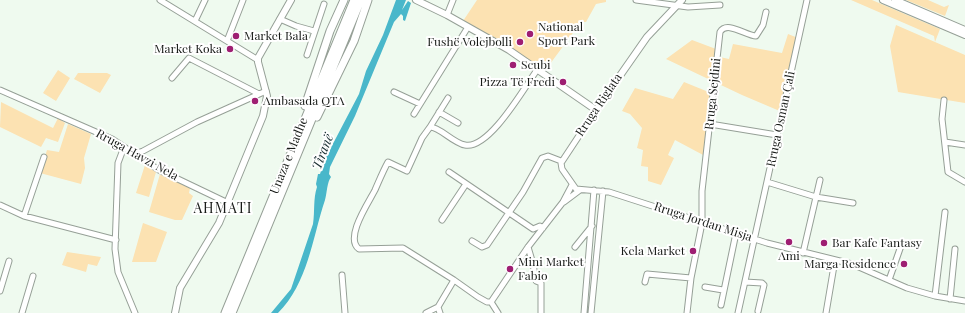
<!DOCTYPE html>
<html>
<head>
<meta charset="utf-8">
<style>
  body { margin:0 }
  canvas { display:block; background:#effaef }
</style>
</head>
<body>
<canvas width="965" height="313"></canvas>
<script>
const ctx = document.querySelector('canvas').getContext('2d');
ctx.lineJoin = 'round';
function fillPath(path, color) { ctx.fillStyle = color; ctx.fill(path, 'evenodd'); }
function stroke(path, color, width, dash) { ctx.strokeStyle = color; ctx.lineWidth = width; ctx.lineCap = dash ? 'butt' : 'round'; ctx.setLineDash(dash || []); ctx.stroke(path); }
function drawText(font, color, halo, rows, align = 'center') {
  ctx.font = font + ' "Playfair Display",serif'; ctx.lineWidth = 4; ctx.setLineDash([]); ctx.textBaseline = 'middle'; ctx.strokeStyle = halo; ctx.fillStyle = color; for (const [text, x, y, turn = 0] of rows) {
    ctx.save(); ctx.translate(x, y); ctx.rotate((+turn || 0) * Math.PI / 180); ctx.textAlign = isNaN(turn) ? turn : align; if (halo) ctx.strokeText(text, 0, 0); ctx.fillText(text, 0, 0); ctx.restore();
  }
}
fillPath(new Path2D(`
  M477 0H606V2L596 4 586 22H581L550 64 547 62 543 69 500 41 463 21Z
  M851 0H872L940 29 935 42 965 55V103L898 92 890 46 896 25 935 42 934 36Z
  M906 0H928L944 7 949 5 945 16Z
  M788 34 798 38 782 112 742 95 666 59 692 40 716 49 715 56 729 59 733 44 782 53Z
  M58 70 70 78 56 101 43 93Z
  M78 73H107L111 75 100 93 74 79Z
  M684 82 711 93 705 156 675 140 668 155 674 158 661 185 648 181V167L641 166 643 150 637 148 642 128 630 114 622 111 635 88 673 99Z
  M1 102 53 128 58 118 65 123 58 142 46 138 41 147 0 127Z
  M68 124 91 134 84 158 85 168 81 184 40 173 47 150 59 152Z
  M145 165 156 172 149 197 136 193Z
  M160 174 190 188 189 193 193 196 182 220H175L149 212Z
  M143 223 167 232 156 262H132Z
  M67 252 101 257 97 266 88 264 86 272 62 265Z`), '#fce2b2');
fillPath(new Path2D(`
  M396 0H406L402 10 408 1 411 3 405 21 403 20V16L401 14 394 22 355 116 330 167 329 174 331 177C327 182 327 193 325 200 312 239 308 283 278 313H271L291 289 313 224C315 211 313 199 317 187L316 184 318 174H320L325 159 359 94 366 71 383 35Z`), '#49b7ca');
const minor = new Path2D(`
  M160 0 258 60
  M636 0 688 7 720 5
  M447 15 453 0
  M280 19 296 26 314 31
  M195 21 205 0
  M227 41 243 0
  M307 55 324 4
  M172 78 189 58 259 94
  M0 90 112 139 159 170 228 203
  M394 92 420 104
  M944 100 942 119 948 172 965 182
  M596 110 561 163 562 169 576 189 609 192 767 243 852 264 907 288 935 296 965 301
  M439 112 458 123
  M414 114 468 27
  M710 124 777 135
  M430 127 448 98
  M945 142 965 145
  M124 147 118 163 115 249 118 272 135 313
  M134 154 143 151 197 122 266 91
  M449 172 533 229 540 226 543 228
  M767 182 816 197 853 203
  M564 202 580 190
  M0 205 24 216 116 240
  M24 216 44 157
  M442 220 466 184
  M472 241 482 247 487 245 523 192 542 158 548 156 561 161
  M528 247 533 264 536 281 541 283V313
  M575 247 592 226
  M803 253 820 180
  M342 275 345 313
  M889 280 902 243
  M645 282 647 274 691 278
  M745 282 762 283 764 285 758 311
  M705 287 723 290
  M0 291 9 261
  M935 296 945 212
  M950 299 955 249
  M491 302H487L478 297 454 280 403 248 359 249C344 238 369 202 375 190 379 181 383 171 388 162L407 171 422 138 430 127C440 127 453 143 465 145 489 150 524 88 537 70
  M491 302 528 247 563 202 572 185
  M491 302 498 313
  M721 305 736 233
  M438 307 440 313
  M22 313 33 276
  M426 313 438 307 454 280
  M584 313 594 190
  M591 313 603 191
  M687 313 691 278 702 223V191L720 32C727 20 746 36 756 36L763 25 766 12
  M738 313 807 0
  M826 313 835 260`);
const major = new Path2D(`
  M416 0 447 15 509 50 596 110 647 37 682 0
  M883 0 965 35
  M895 0 965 30
  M175 313 180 288 219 223 263 116 267 96 258 62V58L291 0`);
const highway = new Path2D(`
  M305 106 330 31 344 0
  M317 117 354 41 368 0
  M225 313 354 0
  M232 313 361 0`);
stroke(minor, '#96a097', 7);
stroke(major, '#96a097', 8);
stroke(highway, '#96a097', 9);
stroke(minor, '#fff', 5);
stroke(major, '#fff', 6);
stroke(highway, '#fff', 7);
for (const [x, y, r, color] of [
  [530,34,4,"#9e1e72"],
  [236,36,4,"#9e1e72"],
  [520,42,4,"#9e1e72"],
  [230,49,4,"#9e1e72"],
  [513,65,4,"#9e1e72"],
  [563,82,4,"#9e1e72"],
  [255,101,4,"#9e1e72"],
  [789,242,4,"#9e1e72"],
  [824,243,4,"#9e1e72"],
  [693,251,4,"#9e1e72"],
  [904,264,4,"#9e1e72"],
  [510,269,4,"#9e1e72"]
]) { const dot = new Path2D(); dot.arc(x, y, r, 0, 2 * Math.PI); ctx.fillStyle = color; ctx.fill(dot); stroke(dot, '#fff', 1.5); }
drawText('12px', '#181b18', '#fff', [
  ["National",538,27],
  ["Sport Park",538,41],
  ["Market Bala",244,36],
  ["Fushë Volejbolli",512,42,"right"],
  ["Market Koka",222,49,"right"],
  ["Scubi",521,65],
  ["Pizza Të Fredi",555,82,"right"],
  ["Ambasada QTA",263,101],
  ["Bar Kafe Fantasy",832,243],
  ["Kela Market",685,251,"right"],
  ["Ami",789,256,"center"],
  ["Mini Market",518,262],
  ["Fabio",518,276],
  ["Marga Residence",896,264,"right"]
], 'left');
drawText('12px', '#181b18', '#fff', [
  ["Rruga Sejdini",713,94,-84],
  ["Rruga Riglata",599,105,-56],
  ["Rruga Osman Çali",781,119,-78],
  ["Rruga Havzi Nela",137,155,29],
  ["Unaza e Madhe",289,156,-68],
  ["Rruga Jordan Misja",703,222,18]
]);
drawText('italic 13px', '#1a2e32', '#fff', [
  ["Tiranë",323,152,-69]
]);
ctx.letterSpacing = '1px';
drawText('14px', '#181b18', '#fff', [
  ["AHMATI",223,209]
]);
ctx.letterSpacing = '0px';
</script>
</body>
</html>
